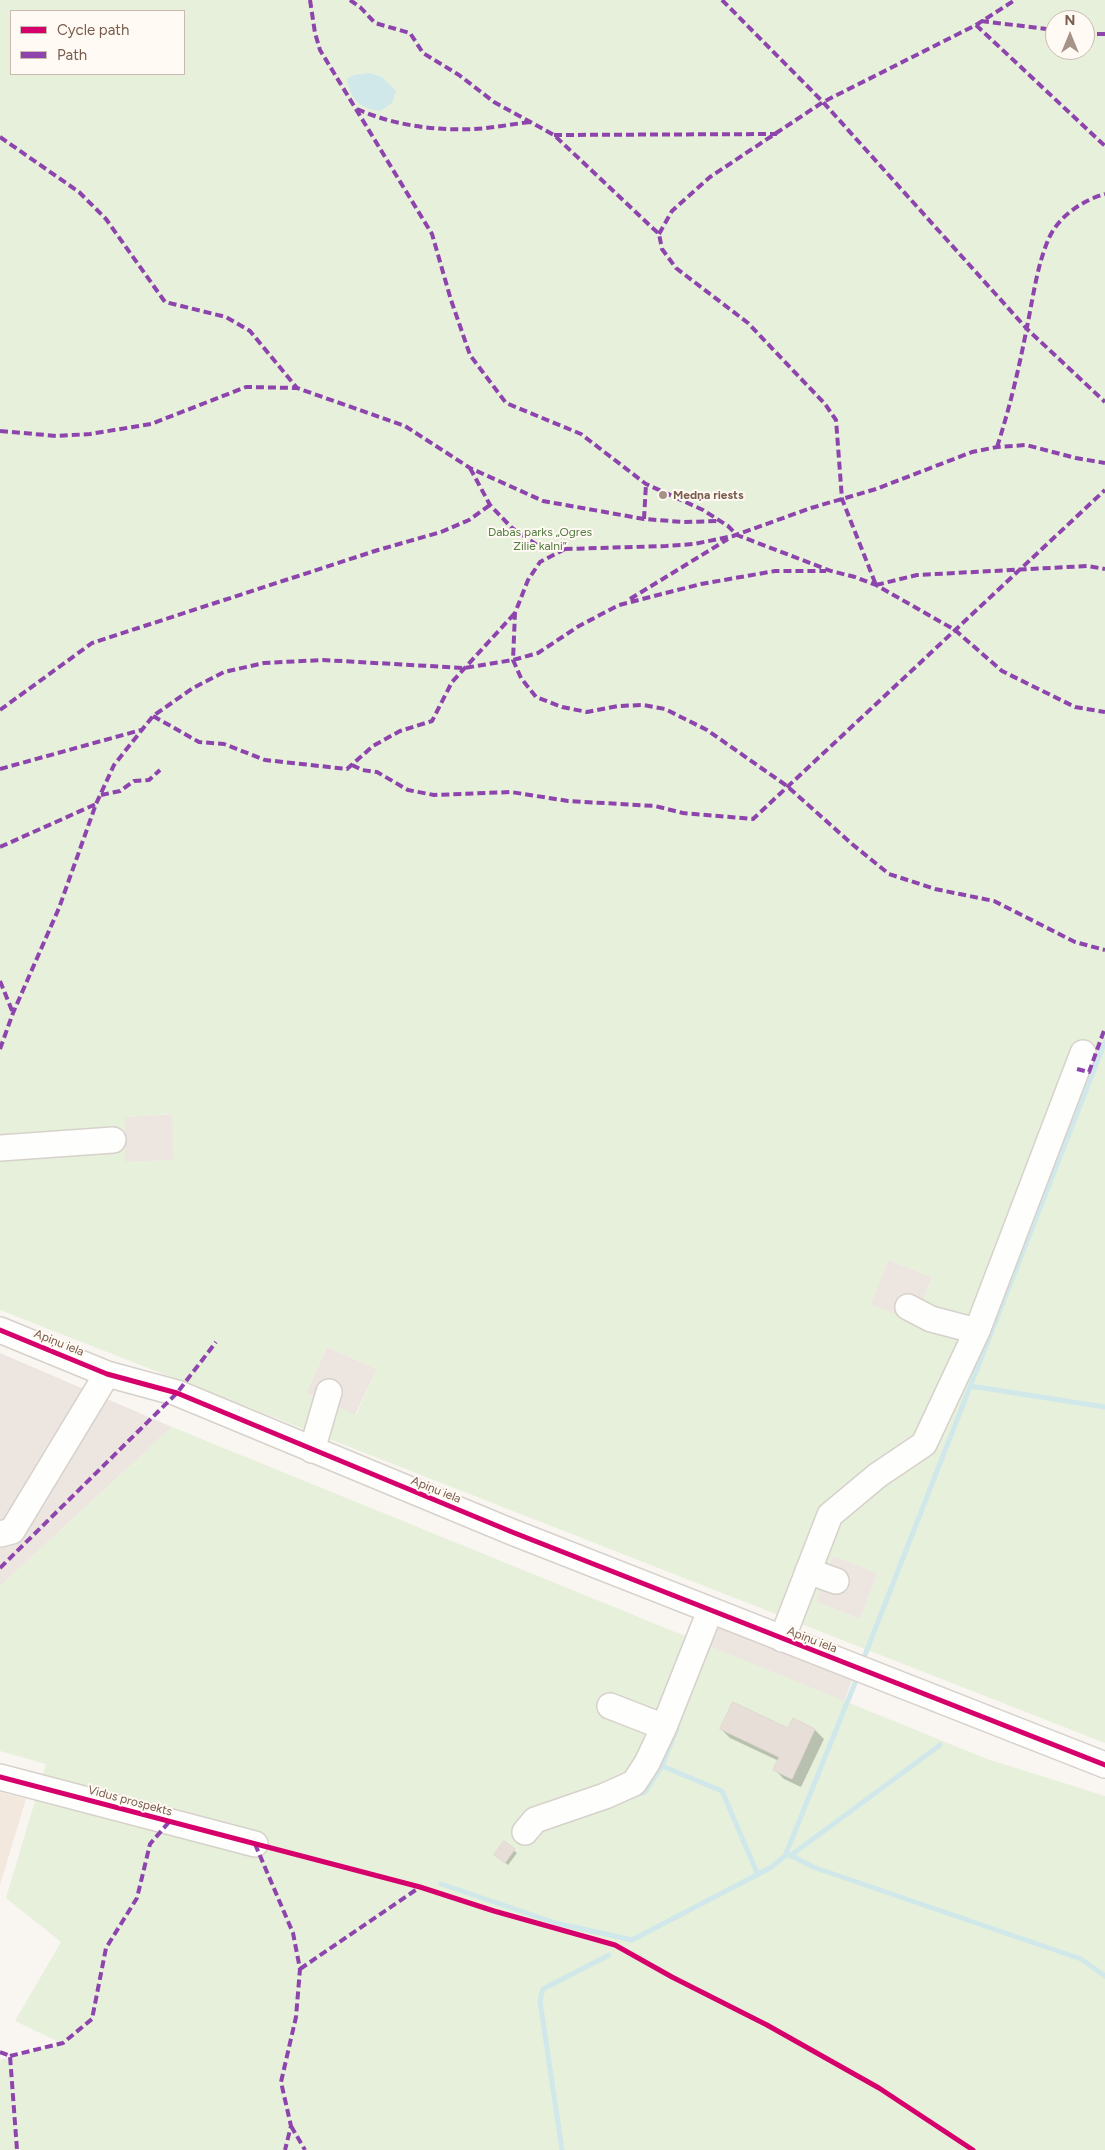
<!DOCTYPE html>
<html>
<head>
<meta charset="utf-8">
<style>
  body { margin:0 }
  #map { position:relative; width:1105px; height:2150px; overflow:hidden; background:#f9f5f0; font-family:Figtree,sans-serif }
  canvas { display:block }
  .legend { position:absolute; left:10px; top:10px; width:175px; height:65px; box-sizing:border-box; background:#fffaf3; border:1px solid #cabbb1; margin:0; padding:6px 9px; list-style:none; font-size:15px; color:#7a5c4d }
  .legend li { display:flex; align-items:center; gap:10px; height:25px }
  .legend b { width:25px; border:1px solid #cabbb1 }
  .north { position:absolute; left:1045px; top:10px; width:50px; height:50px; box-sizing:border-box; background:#fffaf3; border:1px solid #cabbb1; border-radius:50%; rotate:0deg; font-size:14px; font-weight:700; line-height:20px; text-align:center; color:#7a5c4d }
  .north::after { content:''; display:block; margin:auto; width:18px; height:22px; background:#a69286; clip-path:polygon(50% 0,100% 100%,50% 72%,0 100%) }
</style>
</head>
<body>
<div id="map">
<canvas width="1105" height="2150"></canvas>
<ul class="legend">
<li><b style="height:6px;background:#d6006c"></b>Cycle path</li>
<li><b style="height:6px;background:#8e44ad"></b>Path</li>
</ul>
<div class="north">N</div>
</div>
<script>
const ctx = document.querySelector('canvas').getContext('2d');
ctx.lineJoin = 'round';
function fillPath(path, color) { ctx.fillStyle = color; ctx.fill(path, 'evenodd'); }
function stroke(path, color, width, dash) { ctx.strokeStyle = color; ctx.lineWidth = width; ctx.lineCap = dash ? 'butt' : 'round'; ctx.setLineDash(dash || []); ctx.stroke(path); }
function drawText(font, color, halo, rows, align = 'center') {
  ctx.font = font + ' Figtree,sans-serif'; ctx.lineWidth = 4; ctx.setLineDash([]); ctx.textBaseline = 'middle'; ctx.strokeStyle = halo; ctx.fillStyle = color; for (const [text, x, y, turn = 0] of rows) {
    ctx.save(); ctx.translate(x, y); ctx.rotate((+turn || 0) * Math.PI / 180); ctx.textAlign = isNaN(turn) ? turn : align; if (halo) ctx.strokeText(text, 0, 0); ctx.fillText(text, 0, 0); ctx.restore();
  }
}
fillPath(new Path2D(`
  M0 1792 26 1799 0 1885Z`), '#f2e8de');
fillPath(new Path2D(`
  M173 1114 174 1160 125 1162 124 1117Z
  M888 1260 932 1277 915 1322 870 1305Z
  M327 1347 377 1369 355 1415 306 1393Z
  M0 1353 172 1427 0 1586Z
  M833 1556 878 1573 860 1619 816 1602Z
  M711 1622 853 1678 803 1806 660 1749Z`), '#ede5e0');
fillPath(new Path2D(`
  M0 0H1105V1743L0 1310ZM11 11H184V74H11ZM1055 20H1085V50H1055ZM172 1114 174 1160 125 1162V1117ZM888 1260 932 1277 915 1322 871 1305ZM327 1347 377 1369 356 1415 306 1393ZM833 1556 878 1573 860 1619 816 1602Z
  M172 1427 987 1759 1105 1796V2150H0V2060L63 2044 15 2021 61 1942 6 1898 46 1764 0 1751V1586Z`), '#e7f0db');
fillPath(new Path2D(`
  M370 73 382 77 396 91 392 103 380 111C360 109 350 99 347 79L354 75Z`), '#d0e8ea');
fillPath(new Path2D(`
  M793 1720 815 1730 824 1739 801 1787 784 1779 775 1770 779 1761 730 1738 721 1729H789Z
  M504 1843 517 1853 508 1865 498 1857Z`), '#0003');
stroke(new Path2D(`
  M970 1386 1105 1407
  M865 1655 1105 1042
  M662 1766 722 1791 758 1875
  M631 1797 645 1792 662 1766 677 1728
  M790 1856 940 1745
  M792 1856 813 1867 1081 1959 1105 1976
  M441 1884 556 1923 632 1940 770 1868 785 1856 855 1683
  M562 2150 540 2001 543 1989 609 1955`), '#d0e8ea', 5);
const building = new Path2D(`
  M733 1702 788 1728 793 1718 815 1729 792 1779 773 1770 779 1757 720 1729Z
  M504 1841 515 1849 505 1863 494 1855Z`);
fillPath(building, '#e6ded7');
stroke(building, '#e2d8d2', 1);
const minor = new Path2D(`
  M0 1148 113 1140
  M908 1307 931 1319 977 1331
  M0 1330 107 1374 177 1393 512 1532 1105 1765
  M312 1450 329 1392
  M0 1534 12 1531 107 1374
  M808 1571 836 1581
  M782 1639 830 1515 878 1475 924 1444 977 1331 1083 1053
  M610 1706 664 1727
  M0 1777 255 1844
  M525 1832 535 1820 605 1796 634 1783 647 1763 664 1727 710 1611`);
stroke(minor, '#d7d1cb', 28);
stroke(minor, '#fefefd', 25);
stroke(new Path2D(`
  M310 0 315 33 320 50 432 234 451 300 470 355 506 403 581 434 646 484 703 510 728 526 737 535 831 571 855 577 876 585 955 630 1002 671 1075 707 1105 712
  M350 0 360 7 375 23 410 33 423 53 459 75 494 102 554 135 659 234 662 249 676 268 748 323 825 404 836 420 842 499 876 585
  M722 0 823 102 1027 329 1105 402
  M981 21 1055 30
  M976 25 1105 146
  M1085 34H1105
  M357 109C393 125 434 131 474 129 493 128 512 124 531 122
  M554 135 777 134
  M0 137 79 192 106 219 165 302 226 317 250 331 297 388
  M659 234 672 211 710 177 823 102 976 25 1015 0
  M0 431 57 436 90 434 151 424 246 387 297 388 405 426 470 468 543 501 644 519 683 522 719 521
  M997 447C1010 407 1019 368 1027 327 1033 298 1037 265 1049 238 1059 216 1083 200 1105 194
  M470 468 490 505 512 528 537 545 565 549 666 546 694 544 733 536 811 508 876 489 972 452 997 447 1026 445 1076 458 1105 463
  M644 519 646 484
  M565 549 540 562 528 580 515 613 513 660 521 678 536 697 562 707 587 712 618 706 643 705 665 709 707 730 787 786 852 844 889 874 935 889 994 901 1075 942 1105 950
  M876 585 917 575 1087 566 1105 569
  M630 599 728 539
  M0 710 92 643 378 550 441 532 469 520 490 505
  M153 716 199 742 224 744 265 760 347 769 373 746 400 731 432 721 452 682 515 613
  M352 765 362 770 377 772 408 790 434 795 511 792 568 801 655 806 683 813 753 819 1105 490
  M0 769 141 730
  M101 795 120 791 134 781 149 780 160 770
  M0 847 96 804
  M0 981 13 1013
  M0 1049 13 1013 59 908 96 804 114 765 153 716 193 688 224 672 264 663 323 660 464 668 513 660 538 653 579 626 619 605 701 584 775 571H826
  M1077 1069 1089 1072 1105 1028
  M0 1568 177 1393 216 1342
  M255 1844 293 1933 300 1969 296 2017 281 2082 291 2126 285 2150
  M300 1969 420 1887
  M0 2052 10 2056 17 2150
  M10 2056 63 2043 92 2019 106 1948 137 1898 150 1844 169 1822
  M291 2126 305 2150`), '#8e44ad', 4, [8, 4]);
stroke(new Path2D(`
  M0 1330 107 1374 177 1393 512 1532 1105 1765
  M0 1777 420 1887 494 1911 615 1945 672 1977 767 2025 879 2088 973 2150`), '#d6006c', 5);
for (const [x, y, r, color] of [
  [663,495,5,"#a69286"]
]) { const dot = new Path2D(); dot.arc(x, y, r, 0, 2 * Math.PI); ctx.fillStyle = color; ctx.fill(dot); stroke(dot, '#fffaf3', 2); }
drawText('bold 12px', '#7a5c4d', '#fffaf3', [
  ["Medņa riests",673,495]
], 'left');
drawText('12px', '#537a41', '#fffaf3', [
  ["Dabas parks „Ogres",540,532],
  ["Zilie kalni”",540,546]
]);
drawText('12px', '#7a5c4d', '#fffaf3', [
  ["Apiņu iela",59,1343,22],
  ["Apiņu iela",436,1490,22],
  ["Apiņu iela",812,1640,21],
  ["Vidus prospekts",130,1801,15]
]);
</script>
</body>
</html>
